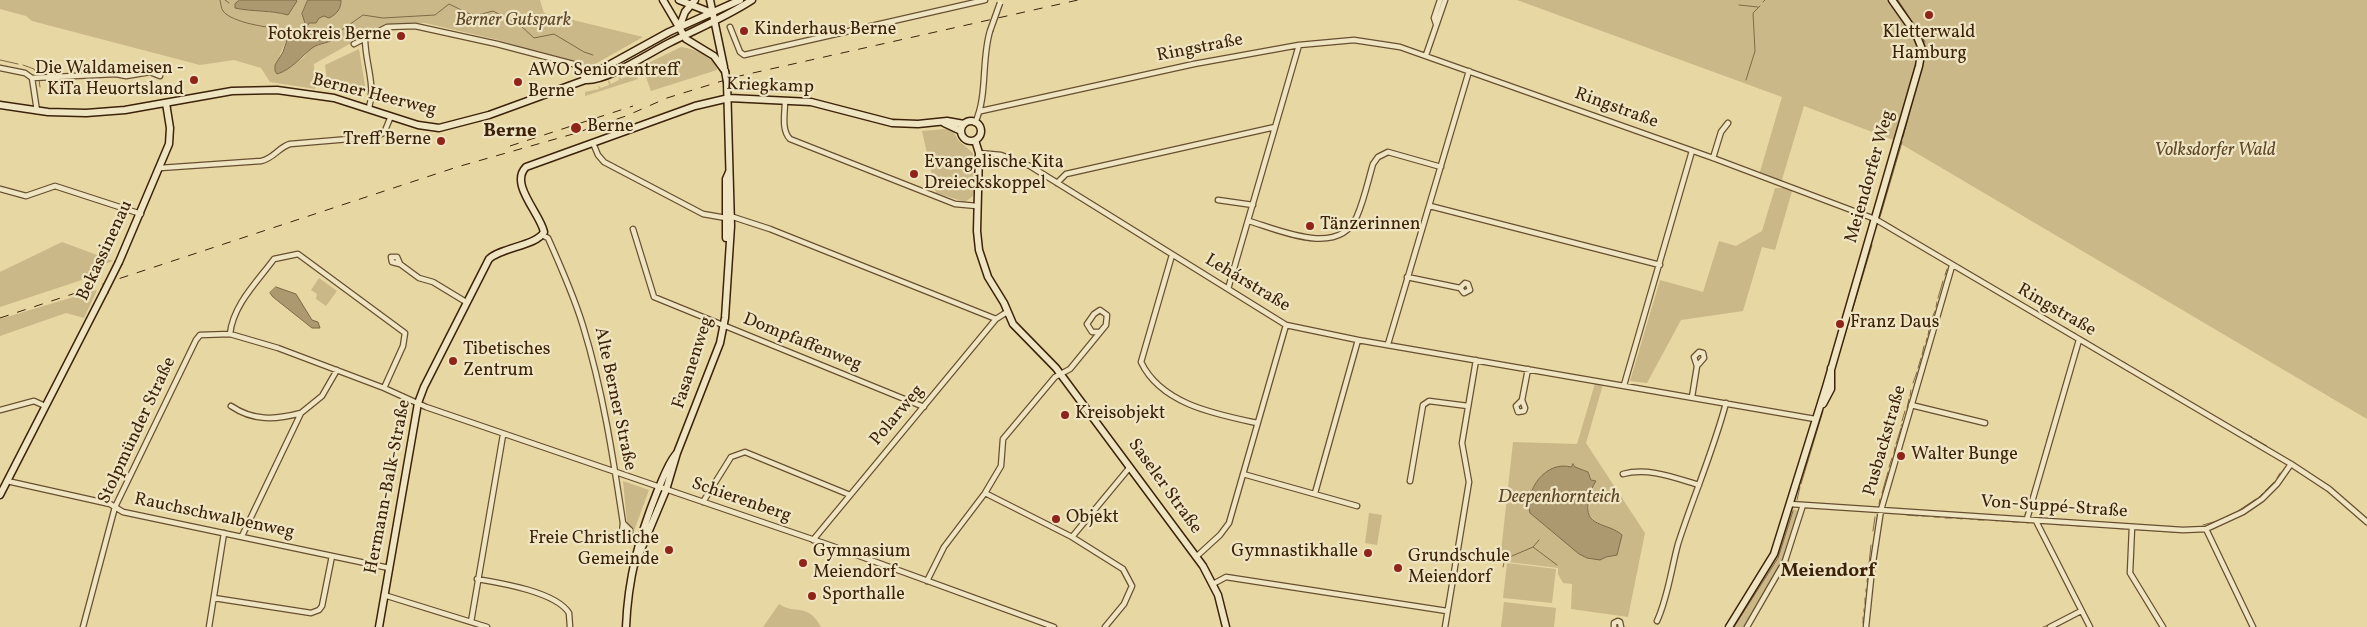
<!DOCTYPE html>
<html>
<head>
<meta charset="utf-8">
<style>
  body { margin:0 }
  canvas { display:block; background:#e7d7a3 }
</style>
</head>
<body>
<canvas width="2367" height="627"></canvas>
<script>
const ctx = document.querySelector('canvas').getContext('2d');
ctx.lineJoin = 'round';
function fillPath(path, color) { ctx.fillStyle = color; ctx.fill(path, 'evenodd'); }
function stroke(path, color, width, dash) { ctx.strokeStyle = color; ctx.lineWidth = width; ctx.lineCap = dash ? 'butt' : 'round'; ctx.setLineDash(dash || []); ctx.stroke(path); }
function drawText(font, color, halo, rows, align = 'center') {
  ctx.font = font + ' Vollkorn,serif'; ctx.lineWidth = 4.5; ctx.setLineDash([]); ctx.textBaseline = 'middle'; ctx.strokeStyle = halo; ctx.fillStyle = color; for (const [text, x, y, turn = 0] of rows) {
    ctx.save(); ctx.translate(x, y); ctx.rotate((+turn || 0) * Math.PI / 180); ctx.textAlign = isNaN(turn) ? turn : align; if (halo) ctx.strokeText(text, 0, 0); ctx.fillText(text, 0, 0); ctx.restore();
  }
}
fillPath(new Path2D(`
  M0 0H240L238 2C256 16 267 9 287 15L296 0H308L302 14 305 23V28L289 34 279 57 283 72 304 57 324 31 310 35 306 29 309 23 341 6V0H540L544 13 643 37 588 68 498 40 425 23 385 24 314 64 315 89 270 82 261 68 234 60 200 65 32 21 26 16 0 9Z
  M1517 0H2367V419L1896 141 1804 106 1781 183 1759 175 1782 97Z
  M681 47C691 48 713 55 717 70L651 91 642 66Z
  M359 49 366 92 363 93 328 88 325 65Z
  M635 69 638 79 585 96V92L599 89 598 85 601 88 609 85 608 81 609 80 611 84 619 80 618 77 620 76 621 79 629 76 628 72Z
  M945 129 953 131 958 140 973 153 974 191 973 196 965 202 936 193 922 131Z
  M1775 188H1793L1775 250 1762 247 1743 311 1681 320 1647 383 1630 381 1660 280 1703 292 1719 241 1736 246 1762 231Z
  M62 242 113 261 93 268 94 276 0 307V272Z
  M319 278 337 291 326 306 316 299 317 294 311 290Z
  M97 290 84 318 66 313 0 336V319Z
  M1596 380 1604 381 1586 443 1645 533 1628 617 1571 609 1572 584 1563 583 1558 574V568L1500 561 1513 442 1577 444ZM1574 464 1575 467 1588 472 1594 484 1588 514 1597 523 1617 531 1618 551 1606 557 1587 558 1530 513C1526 496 1535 476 1552 469 1559 467 1569 468 1574 464Z
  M623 481 649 490 634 531 627 523Z
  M1793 509 1800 512 1782 562 1744 627H1732L1775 560Z
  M1369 513 1382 515 1377 545 1365 543Z
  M1507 563 1556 569 1552 603 1503 598Z
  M1504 602 1556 608 1554 627H1501Z
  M779 604C794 615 808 602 821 627H763Z`), '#cab889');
const water = new Path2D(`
  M240 0H296L297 1 288 15C271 10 253 12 235 8V4Z
  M308 0H341C341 9 337 14 329 18L324 16 319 18 316 23H309L306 29 310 35 327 30 338 36C331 44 320 42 312 48 302 56 291 70 277 74L275 71V65L283 52 289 34 305 28V23L302 14Z
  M276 287 296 294 312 320 318 322 320 328H312L273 297 270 293Z
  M1573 464 1575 467 1588 472 1591 480 1596 481C1592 486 1591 493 1589 500 1582 528 1608 522 1622 535L1617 555 1606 557 1600 560 1587 558 1579 554 1530 513C1524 490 1546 460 1571 467Z`);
fillPath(water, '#ad996f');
stroke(water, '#806947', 1);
stroke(new Path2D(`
  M220 0C221 4 221 8 223 11 232 23 270 28 284 29L289 34
  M225 0 229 3
  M1898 0 1925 42
  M1763 2 1765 0
  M1739 5 1758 7
  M336 34 363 15 383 18 435 15 449 4 474 16 493 11 520 25 534 38 554 34 584 52 593 55
  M0 60 18 64
  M23 65 34 69 37 74
  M39 80 40 87
  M1746 80 1755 51 1753 13 1760 6
  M1903 137 1926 51
  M1880 217 1902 142
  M1884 221 1896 228
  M1908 235 1914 239
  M1920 243 1924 245
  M1930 248 1935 252
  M1943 257 1946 258
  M1960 266 1971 273
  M1945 275 1947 269
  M1975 275 1987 282
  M2002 291 2015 298
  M1938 298 1943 281
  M2022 302 2024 304
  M1936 307 1937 302
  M2029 307 2032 309
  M2037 311 2039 312
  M2045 316 2049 318
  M1931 321 1935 311
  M2061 325 2062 326
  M2064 327 2068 329
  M2072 332 2076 334
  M1928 335 1930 325
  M2081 337 2088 341
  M1926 342 1927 338
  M2093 344 2096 346
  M2099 348 2107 353
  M2072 354 2075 345
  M2110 354 2112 355
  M1922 355 1924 346
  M2114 357 2116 358
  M2124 362 2129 366
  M1836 365 1872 245
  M2069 366 2071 358
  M1918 368 1921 358
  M2133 368 2142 373
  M2145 375 2152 379
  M2155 381 2158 383
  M1913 383 1917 372
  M2164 386 2166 387
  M2062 389 2067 372
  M2169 389 2174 391
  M2179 395 2187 400
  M1910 396 1911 390
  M2059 401 2061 393
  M2193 403 2201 408
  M1907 408 1909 399
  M2056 412 2057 407
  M2211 414 2215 416
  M2054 418 2055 415
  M2220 419 2230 425
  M1902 421 1905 411
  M1901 426 1902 424
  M2052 426 2053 421
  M2237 429 2244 433
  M2248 435 2252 437
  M2255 439 2267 446
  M2047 440 2050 430
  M1896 444 1901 428
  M1894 453 1895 447
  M2043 455 2045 447
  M1889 467 1892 458
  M2037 476 2042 459
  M2277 478 2280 473
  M1801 484 1823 411
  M2265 491 2274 482
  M1882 493 1888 472
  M2259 497 2263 493
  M1797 500 1800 487
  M2029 502 2034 485
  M1879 504 1880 499
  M2238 511 2256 499
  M1907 515 1918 516
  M2025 515 2027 508
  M1922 516H1929
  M2228 516 2234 513
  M1934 517H1940
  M1945 518H1952
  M1956 518 1962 519
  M1970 519H1974
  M1978 520H1984
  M1992 520 1997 521
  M2002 521H2008
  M2013 522H2019
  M2024 522 2028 523
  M2055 524 2063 525
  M2067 525H2071
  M2203 525 2217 521
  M2077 526H2084
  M2087 526 2105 527
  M2114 528 2123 529
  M2141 530 2161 531
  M1873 531 1875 517
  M2171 532H2177
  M1539 540 1533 547 1557 565
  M1869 564 1871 545
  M1503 567 1505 559 1533 547
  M1868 570V569
  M1867 582 1868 575
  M1866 592V589
  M1865 604V598
  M1864 612V609
  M2066 616 2076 611
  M1863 623V617
  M1734 627 1778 558 1793 511
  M2043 627 2051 624`), '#806947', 1);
const street = new Path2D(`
  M1436 24 1434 18 1440 0
  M730 27 740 52 744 55 985 0
  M365 38C365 63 376 84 369 108
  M354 44 387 27 415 26 497 44 577 65 585 80
  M1426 55 1445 0
  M0 68 25 73 32 78 37 111
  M32 78 116 74 126 76 150 72 160 76
  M785 101C785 113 781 130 790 139L955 204 977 206
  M981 111 1194 64 1299 45 1354 40 1400 47 1713 158 1875 219 2291 464 2329 489 2367 522
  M975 123C988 95 981 61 990 31
  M593 143 598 155 604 162 703 214 726 218
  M979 153 1001 155 1030 166 1286 325 1358 340 1815 419
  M1713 158 1721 132 1728 123
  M160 168 261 161C273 159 279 147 290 144L373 137 384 133 391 116
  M1057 183 1066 174 1275 127
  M0 189 26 196 55 186 141 214
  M1218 200 1253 205
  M1430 206 1660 265
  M730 216 770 229 996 319
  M1249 221C1279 230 1340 258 1357 216 1364 200 1368 181 1373 164L1378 157 1388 152 1441 167
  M633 229 654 297 924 407
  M542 235 548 238C561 267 574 296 583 326 603 391 613 457 623 523L622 533 627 537 630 534V530L623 523
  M1172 255 1141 362C1161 404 1215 414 1257 423
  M400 264 397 257H391L392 262 400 264 419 278 433 282 466 302
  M1407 277 1460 288 1465 283 1468 284 1470 290 1464 293 1460 288
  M1228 289 1299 45
  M230 334C233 305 257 282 274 259L298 254 405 333 403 346 384 388
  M1388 344 1469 71
  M1624 385 1692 151
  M1692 397 1697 366 1704 358 1703 353 1699 352 1694 357 1697 366
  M1522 400 1525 408 1524 411 1518 412 1516 406 1522 400 1528 369
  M1911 405 1985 423
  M231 406C253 421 275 420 301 413
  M0 410 34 401 45 406
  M1243 474 1357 506
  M1623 474C1648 467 1675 478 1699 485
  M7 481 110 504 123 512 389 568
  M1410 481 1423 405 1429 401 1468 406
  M985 493 1072 537 1123 569 1132 586 1124 604 1105 627
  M1315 493 1358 340
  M703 502 731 457 745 452 850 495
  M1790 504 2183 530 2206 529 2243 512 2262 499 2277 484 2291 464
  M2027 519 2079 340
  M2036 521 2090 627
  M2132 527 2130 573 2163 627
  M2206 529 2253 627
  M242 536 301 413 322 396 337 370
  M1072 537 1130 467
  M813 540 996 319 1007 312
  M1196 557 1220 535 1229 523 1286 325
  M477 579C501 583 556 592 569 613L570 627
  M927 581 944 547 985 493 1001 466 1003 439 1055 377 1070 369 1106 325 1107 315 1100 310 1094 314 1087 324 1092 332H1099
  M1213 584 1226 577 1447 611
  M384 595 487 627
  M214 598 311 613 319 610 322 606 332 556
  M1657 621C1668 597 1671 570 1678 544 1693 497 1713 452 1726 403
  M471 622 503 435
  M83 627 115 507 196 340 200 335 230 334 278 348 384 388 426 407 832 546 1054 627
  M209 627 224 533
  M1445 627 1469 482 1462 443 1476 360
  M1614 627V623L1618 621 1620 622 1621 627
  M1747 627 1785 561 1803 505
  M1866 627 1872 569 1881 510 1952 266
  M2050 627 2081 611`);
const secondary = new Path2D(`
  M663 0 686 39 714 56 725 71
  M679 0 712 13
  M710 0 724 67
  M679 28 685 12 695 0
  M585 80C606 82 649 53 669 43 697 29 726 17 752 0
  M0 105 48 112 86 113 125 110 232 91 277 90 334 98 418 125 439 128 489 115 585 80 591 75 669 32 740 0
  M961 131a10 10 0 1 1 20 0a10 10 0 1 1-20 0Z
  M944 123 961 131
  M975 140 979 153 977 231 979 250 988 277 1004 303 1013 324 1056 368 1203 566 1218 595 1226 627
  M726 238V179L729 172
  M119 262 169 144 170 128 166 103
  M1823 404 1831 389V368
  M0 495 104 292
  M635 564 666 490 677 453 720 343 725 318 731 226 727 82
  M379 627 418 403 424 387 489 259C502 247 536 246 544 232 540 213 509 184 526 167L695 106 729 98 811 102 892 123 918 124 947 121 964 124
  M626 627C628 578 639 537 657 492 663 479 667 465 676 454
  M1729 627 1774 554 1826 387 1919 66 1922 49 1916 34 1892 0`);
stroke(street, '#684f30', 7);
stroke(secondary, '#3d220a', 9);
stroke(street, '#efe5c3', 4.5);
stroke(secondary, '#efe5c3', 6);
stroke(new Path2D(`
  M510 146 633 106
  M0 318 457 167 573 134 626 116 667 98 735 77 1078 0`), '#3d220a', 1, [9, 9]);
const streetBridge = new Path2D(`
  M990 31 1000 3`);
const secondaryBridge = new Path2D(`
  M725 71 727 82
  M104 292 119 262`);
stroke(streetBridge, '#684f30', 7, []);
stroke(secondaryBridge, '#3d220a', 9, []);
stroke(streetBridge, '#efe5c3', 4.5);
stroke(secondaryBridge, '#efe5c3', 6);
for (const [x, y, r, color] of [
  [1929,15,5,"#8f2418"],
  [744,31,5,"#8f2418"],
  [401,36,5,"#8f2418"],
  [194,80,5,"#8f2418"],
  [518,82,5,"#8f2418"],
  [576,128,6,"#8f2418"],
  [441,141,5,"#8f2418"],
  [914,174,5,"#8f2418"],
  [1310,226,5,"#8f2418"],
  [1840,324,5,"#8f2418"],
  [453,361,5,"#8f2418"],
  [1065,415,5,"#8f2418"],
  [1901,456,5,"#8f2418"],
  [1056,519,5,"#8f2418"],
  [669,550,5,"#8f2418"],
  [1368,553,5,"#8f2418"],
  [803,563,5,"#8f2418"],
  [1398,568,5,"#8f2418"],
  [812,596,5,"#8f2418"]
]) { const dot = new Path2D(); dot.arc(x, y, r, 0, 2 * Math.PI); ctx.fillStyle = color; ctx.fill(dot); stroke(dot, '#efe5c3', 2); }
drawText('italic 18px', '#60482a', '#efe5c3', [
  ["Berner Gutspark",513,22],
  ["Volksdorfer Wald",2215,152]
]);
drawText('18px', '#3d220a', '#efe5c3', [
  ["Kinderhaus Berne",754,31],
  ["Kletterwald",1929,34,"center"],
  ["Hamburg",1929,55,"center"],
  ["Fotokreis Berne",391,36,"right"],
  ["Die Waldameisen -",184,70,"right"],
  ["KiTa Heuortsland",184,91,"right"],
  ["AWO Seniorentreff",528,72],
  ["Berne",528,93],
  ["Berne",587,128],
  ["Treff Berne",431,141,"right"],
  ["Evangelische Kita",924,164],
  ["Dreieckskoppel",924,185],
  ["Tänzerinnen",1320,226],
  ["Franz Daus",1850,324],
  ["Tibetisches",463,351],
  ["Zentrum",463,372],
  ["Kreisobjekt",1075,415],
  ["Walter Bunge",1911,456],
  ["Objekt",1066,519],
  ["Freie Christliche",659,540,"right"],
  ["Gemeinde",659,561,"right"],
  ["Gymnasium",813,553],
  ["Meiendorf",813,574],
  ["Gymnastikhalle",1358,553,"right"],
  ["Grundschule",1408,558],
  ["Meiendorf",1408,579],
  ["Sporthalle",822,596]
], 'left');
drawText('18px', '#3d220a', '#efe5c3', [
  ["Ringstraße",1200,49,-11],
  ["Kriegkamp",770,87,2],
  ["Berner Heerweg",374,96,14],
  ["Ringstraße",1616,109,20],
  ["Meiendorfer Weg",1871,177,-74],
  ["Bekassinenau",106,251,-65],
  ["Lehárstraße",1247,284,31],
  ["Ringstraße",2056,311,30],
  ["Dompfaffenweg",802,343,22],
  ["Fasanenweg",694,363,-72],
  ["Alte Berner Straße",614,399,78],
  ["Polarweg",898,416,-50],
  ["Stolpmünder Straße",138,431,-65],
  ["Pusbackstraße",1886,441,-74],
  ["Hermann-Balk-Straße",389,487,-79],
  ["Saseler Straße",1164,487,54],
  ["Schierenberg",741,501,19],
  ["Von-Suppé-Straße",2054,508,4],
  ["Rauchschwalbenweg",214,517,12]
]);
drawText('bold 19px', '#3d220a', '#efe5c3', [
  ["Berne",510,133],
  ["Meiendorf",1828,573]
]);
drawText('italic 19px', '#5f4628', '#efe5c3', [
  ["Deepenhornteich",1559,499]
]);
</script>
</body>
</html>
